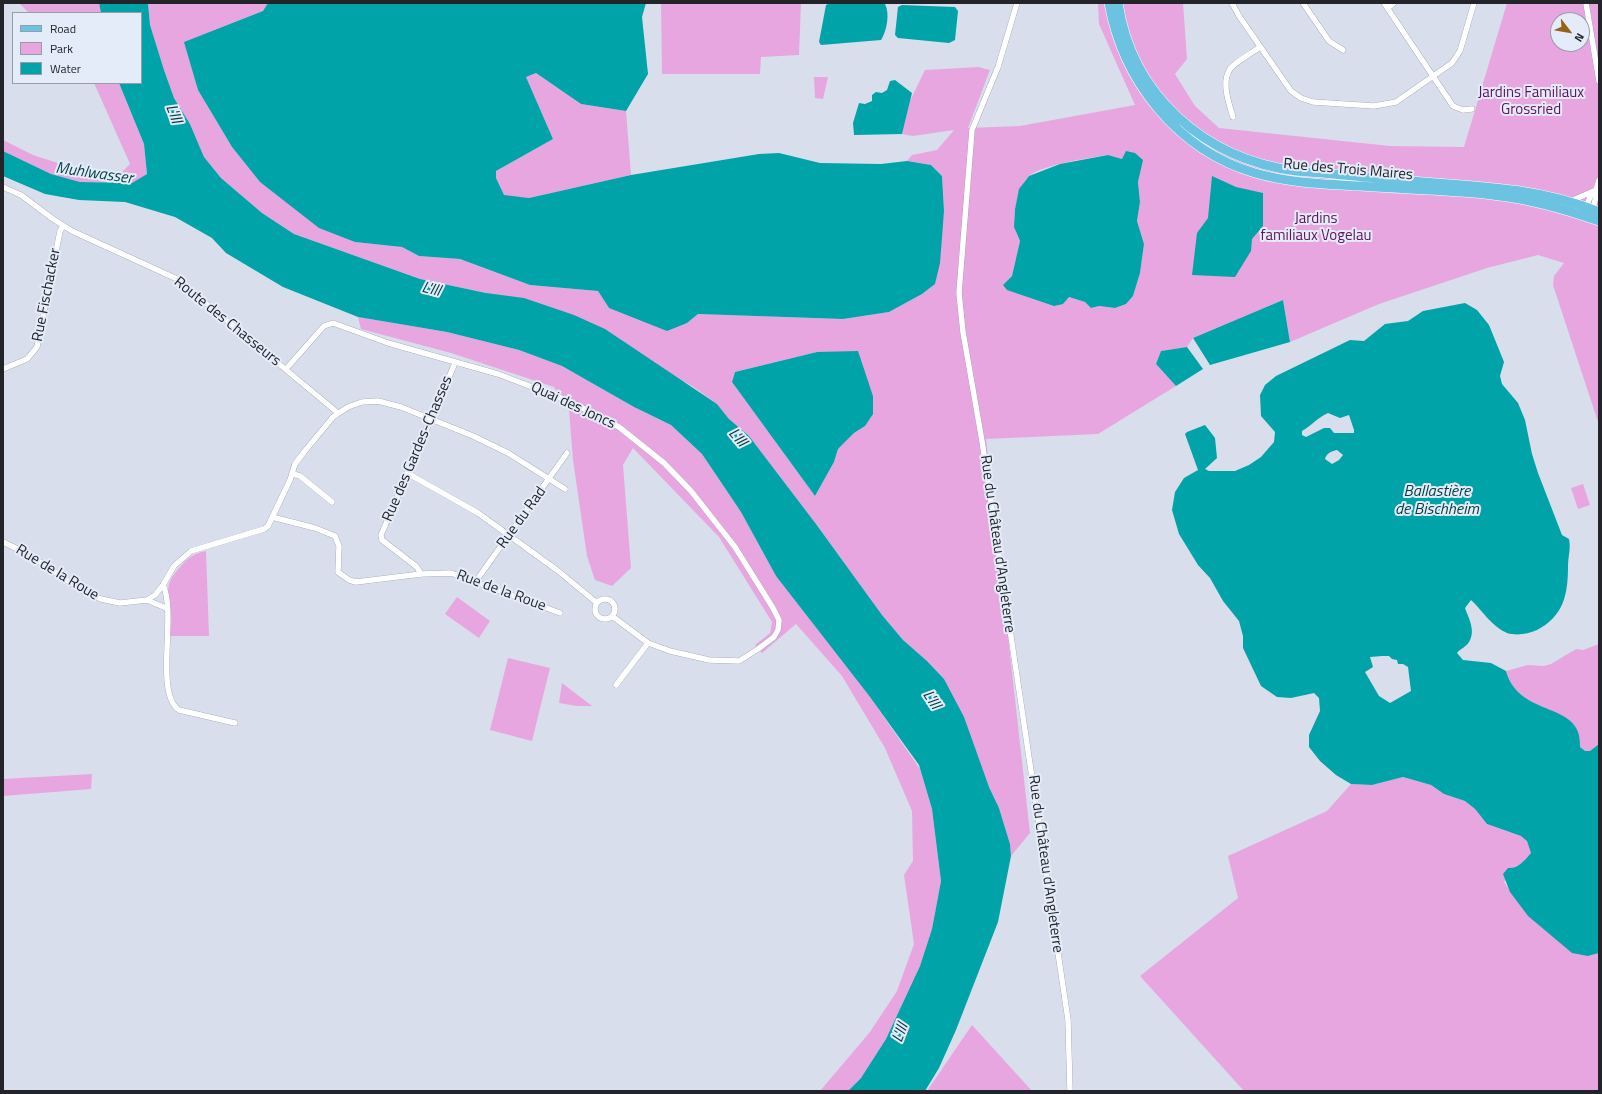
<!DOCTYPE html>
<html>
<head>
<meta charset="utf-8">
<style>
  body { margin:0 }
  #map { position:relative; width:1602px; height:1094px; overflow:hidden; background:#d8deeb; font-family:"Titillium Web",sans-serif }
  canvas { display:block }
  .frame { position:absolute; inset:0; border:4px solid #222429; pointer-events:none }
  .legend { position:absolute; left:12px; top:12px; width:130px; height:72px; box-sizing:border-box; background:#e5ecf9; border:1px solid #979ca6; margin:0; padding:5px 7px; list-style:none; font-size:12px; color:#222429 }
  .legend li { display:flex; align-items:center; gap:8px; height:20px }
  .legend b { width:20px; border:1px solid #979ca6 }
  .north { position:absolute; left:1550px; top:12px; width:40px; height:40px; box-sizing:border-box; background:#e5ecf9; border:1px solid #979ca6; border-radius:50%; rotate:121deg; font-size:11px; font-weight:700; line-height:16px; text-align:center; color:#222429 }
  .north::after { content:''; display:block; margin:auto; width:14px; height:18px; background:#966217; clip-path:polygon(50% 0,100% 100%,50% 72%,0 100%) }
</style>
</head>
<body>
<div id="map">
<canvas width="1602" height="1094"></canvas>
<div class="frame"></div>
<ul class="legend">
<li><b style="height:5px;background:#6bc2e1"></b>Road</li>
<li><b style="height:11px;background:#e8a6e0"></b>Park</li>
<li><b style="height:11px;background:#00a3a8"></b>Water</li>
</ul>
<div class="north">N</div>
</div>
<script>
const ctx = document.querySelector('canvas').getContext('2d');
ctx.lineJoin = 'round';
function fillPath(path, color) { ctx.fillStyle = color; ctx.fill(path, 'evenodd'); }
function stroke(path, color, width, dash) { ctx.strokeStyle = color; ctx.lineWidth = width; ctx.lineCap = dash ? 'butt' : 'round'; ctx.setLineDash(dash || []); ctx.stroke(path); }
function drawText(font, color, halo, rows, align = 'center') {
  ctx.font = font + ' "Titillium Web",sans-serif'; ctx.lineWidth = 4; ctx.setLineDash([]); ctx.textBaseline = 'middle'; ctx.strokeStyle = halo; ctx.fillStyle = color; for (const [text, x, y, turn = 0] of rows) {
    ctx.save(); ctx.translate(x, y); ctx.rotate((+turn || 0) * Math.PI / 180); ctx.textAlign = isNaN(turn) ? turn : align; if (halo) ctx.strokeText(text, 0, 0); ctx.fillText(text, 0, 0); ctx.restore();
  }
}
fillPath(new Path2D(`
  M19 3H99L101 13H29Z
  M148 3H268L263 11 185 42 198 90 232 147 260 182 355 242 402 247 419 256 460 259 530 285 598 291 609 308 687 323 698 314 843 319 889 312 922 294 935 284 944 211 942 176 931 165 907 161 912 155 937 150 954 130 913 136 902 134 910 101 925 70 978 67 990 70 968 128 1020 126 1135 105 1099 24 1098 3H1183L1187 59 1175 74 1195 106 1219 128 1390 146 1464 147 1507 3H1599V425L1553 285 1554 276 1564 263 1538 255 1487 268 1379 304 1290 342 1283 300 1193 338 1187 347 1161 351 1156 364 1176 386 1098 434 986 439 1030 833 1011 856 1010 844 999 808 989 787 944 679 927 661 903 640 882 615 816 524 749 436 729 419 717 404 692 386 670 374 486 293 420 279 394 270 294 234 262 213 221 178 204 157 190 124 174 98 164 70 150 25ZM1558 20H1582V44H1558ZM1108 155 1122 159 1142 160 1138 182 1140 202 1137 221 1144 244 1140 273 1133 296 1126 304 1115 308 1099 306 1091 308 1085 302 1069 297 1063 304 1004 285 1012 276 1020 241C1014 231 1013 217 1016 205 1018 194 1020 186 1028 177 1039 165 1090 158 1108 155ZM817 352 869 385 873 396 865 426 854 433 838 449 834 462 815 496 732 382 735 372Z
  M661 3H801L799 55 761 57 760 74H662Z
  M536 73 581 104 626 111 631 175 529 198 504 196 496 178V171L553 139 526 77Z
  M814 77H828L823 99 815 98Z
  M94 83H119L144 144 147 174 133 183 80 182 51 174 3 151V140L33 155 73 168 122 172 130 164Z
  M358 317 447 332 519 350 562 366 634 407 671 425 702 454 741 512 776 576 870 697 920 769 932 809 941 881 932 929 920 966 886 1039 861 1078 848 1091H820L870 1032 897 991 914 944 904 875 913 861 912 811 885 748 842 676 796 624 762 653 755 645 770 633 772 622 719 537 633 448 623 465 631 568 612 586 595 580 587 556 573 460 569 410 554 387 451 353 361 329Z
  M1583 484 1590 505 1578 509 1571 488Z
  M206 551 209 636H170C170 630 172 623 171 617 169 593 162 586 181 566 190 556 193 554 206 551Z
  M457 597 490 621 479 638 445 614Z
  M1599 644V744L1590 751H1585L1580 747C1583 703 1518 717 1506 671L1528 665 1544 666 1551 664 1576 649 1583 650Z
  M508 658 550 668 532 741 490 730Z
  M562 683 592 706H577L559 703Z
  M92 774 91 789 3 796V779Z
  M1403 777 1431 785 1444 794 1465 801 1475 809 1487 824 1521 836 1527 840 1531 853 1525 861 1513 868 1504 882 1528 916 1588 956 1599 953V1091H1244L1140 976 1238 898 1228 856 1327 811 1351 784 1372 785Z
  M972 1025 1032 1091H927Z`), '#e8a6e0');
fillPath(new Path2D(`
  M99 3H148L150 25 164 70 174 98 190 124 204 157 221 178 262 213 294 234 420 279 486 293 524 298 574 315 605 329 717 404 729 419 749 436 816 524 882 615 903 640 927 661 944 679 964 717 989 787 999 808 1010 844 1011 856 998 922 956 1030 939 1068 925 1091H848L861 1078 886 1039 920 966 932 929 941 881 932 809 919 765 870 697 776 576 741 512 702 454 671 425 634 407 562 366 519 350 447 332 358 317 283 287 226 253 212 238 175 217 125 202 79 200 45 194 3 176V151L51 174 80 182 132 183 147 174 144 144 119 83H141V13H101Z
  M268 3H646L642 17 648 74 626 111 581 104 536 73 526 77 553 139 496 171V178L504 195 529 198 631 175 759 154 779 153 820 163 881 164 907 161 931 165 942 176 944 211 940 263 935 284 922 294 889 312 843 319 698 314 687 323 667 331 609 308 598 291 530 285 460 259 419 256 402 247 355 242 319 228 260 182 232 147 198 90 184 42 263 11Z
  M830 3 885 4C890 13 887 31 881 40L821 45 819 42 826 5Z
  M902 5 955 7 958 11 955 40 949 43 898 38 895 35 898 7Z
  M895 80 912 93 902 134 854 135 853 123 859 103 865 104 872 101V95L876 92 882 93 887 90 890 81Z
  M1126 151 1135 153 1143 160 1138 182 1140 202 1137 221 1144 244 1140 273 1133 296 1126 304 1115 308 1099 306 1091 308 1085 302 1069 297 1063 304 1054 306 1007 290 1003 285 1012 276 1020 241 1014 227 1015 209 1019 189 1029 176 1060 164 1108 155 1122 159Z
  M1212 176 1236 187 1263 193V226L1252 239 1251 251 1235 277 1192 275 1197 233 1208 218Z
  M1283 300 1290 342 1210 365 1193 338Z
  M1465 303 1477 310 1489 325 1504 362 1500 376 1502 384 1518 403 1525 420 1532 454 1538 473 1562 535 1569 539C1571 549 1568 556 1568 566 1568 594 1564 616 1537 630 1528 634 1517 636 1507 633 1492 627 1483 611 1471 600L1465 608C1469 619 1476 631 1469 642 1466 647 1460 649 1457 653L1463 660 1491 663 1506 671C1519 719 1583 700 1580 747L1585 751H1590L1599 744V953L1588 956 1572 953 1528 916 1510 892 1503 874 1508 868C1518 869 1525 860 1531 853L1527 841 1521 836 1487 824 1475 809 1465 801 1444 794 1431 785 1403 777 1372 785 1351 784 1336 775 1320 761 1309 747V735L1320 711 1319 698 1314 693 1291 698 1277 697 1261 686 1243 648V636L1239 621 1223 601 1210 578 1198 565 1179 534 1172 510 1175 492 1184 478 1198 470 1185 434 1187 432 1205 425 1215 438 1217 458 1205 469 1209 471H1235L1249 465 1261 457 1274 442 1275 432 1261 416 1260 395 1265 385 1276 376 1350 340 1364 341 1385 324 1408 321 1423 311ZM1328 413 1340 418 1349 415 1354 430V433H1334L1330 428H1324L1306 437 1302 435V431C1311 426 1317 418 1328 413ZM1337 450 1343 455 1339 460 1332 464 1325 459C1326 454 1331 451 1337 450ZM1382 656H1389L1392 659 1397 660 1398 664H1403L1408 667 1411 691 1390 703 1379 696 1365 672 1373 667 1370 657Z
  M1187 347 1203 369 1176 386 1156 364 1161 351Z
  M858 351 873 396V414L865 426 854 433 838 449 834 462 815 496 732 382 735 372 817 352Z`), '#00a3a8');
const street = new Path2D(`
  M1017 3 998 67 972 130 959 293 963 332 982 441 1068 1020 1070 1091
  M1232 3 1239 16 1291 91 1301 98 1313 102 1374 106 1396 102 1452 63 1460 51 1474 3
  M1303 3 1329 41 1343 50
  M1384 3 1453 106 1463 110 1472 109
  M1586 3 1599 81
  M1388 8 1394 3
  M1233 117C1229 104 1221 82 1230 69 1235 62 1252 53 1260 47
  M3 187 21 195 53 219 72 231 177 279 338 413
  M1596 190 1599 180
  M1569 202 1596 190 1599 197
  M1585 210 1592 192
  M1592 212 1597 193
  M3 369 27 359 37 347 60 231 63 226
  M286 369 324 326 333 323 388 343 498 374 569 401 619 427 664 463 691 491 735 547 773 608 779 620 778 630 774 637 758 649 739 661 709 660 670 651 648 643 612 616
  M407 473 478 513 557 570 597 603
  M293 474 300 476 332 502
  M272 517 315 528 335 536 339 546 338 572 349 580 356 582 421 574 451 573 560 613
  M3 542 28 554 86 593 101 599 120 603 147 600 155 595 163 585 174 566 191 551 264 529 268 526 290 480 295 464 304 452 333 417 348 407 362 402 378 401 401 407 473 436 508 453 565 489
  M421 574 417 567 382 540 381 535 455 363
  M476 581 567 453
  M163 585C177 614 154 693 179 710L235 723
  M595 609a10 10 0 1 1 20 0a10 10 0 1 1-20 0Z
  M147 600 166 608
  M616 685 648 643`);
const primary = new Path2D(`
  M1109 3C1123 81 1177 150 1255 173 1289 183 1325 184 1360 186 1413 190 1468 190 1520 199 1547 204 1573 212 1599 221
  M1118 3C1132 96 1205 159 1296 171 1338 174 1381 179 1423 182 1482 186 1543 189 1599 212`);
stroke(street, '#8a909c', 6);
stroke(primary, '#fff', 10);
stroke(street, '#fff', 5.5);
stroke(primary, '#6bc2e1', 9);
drawText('15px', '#61125c', '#e5ecf9', [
  ["Jardins Familiaux",1531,93],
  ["Grossried",1531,110],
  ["Jardins",1316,219],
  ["familiaux Vogelau",1316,236]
]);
drawText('15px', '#222429', '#e5ecf9', [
  ["Rue des Trois Maires",1348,170,5],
  ["Rue Fischacker",47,295,-79],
  ["Route des Chasseurs",227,322,39],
  ["Quai des Joncs",573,406,25],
  ["Rue des Gardes-Chasses",418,449,-67],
  ["Rue du Rad",522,518,-54],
  ["Rue du Château d'Angleterre",997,544,82],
  ["Rue de la Roue",57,573,31],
  ["Rue de la Roue",501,591,20],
  ["Rue du Château d'Angleterre",1045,864,82]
]);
drawText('italic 16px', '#003e40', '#e5ecf9', [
  ["L'Ill",173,114,70],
  ["Muhlwasser",94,174,8],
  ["L'Ill",431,290,14],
  ["L'Ill",737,438,50],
  ["Ballastière",1437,492],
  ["de Bischheim",1437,510],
  ["L'Ill",931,700,57],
  ["L'Ill",901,1033,-69]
]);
</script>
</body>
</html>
